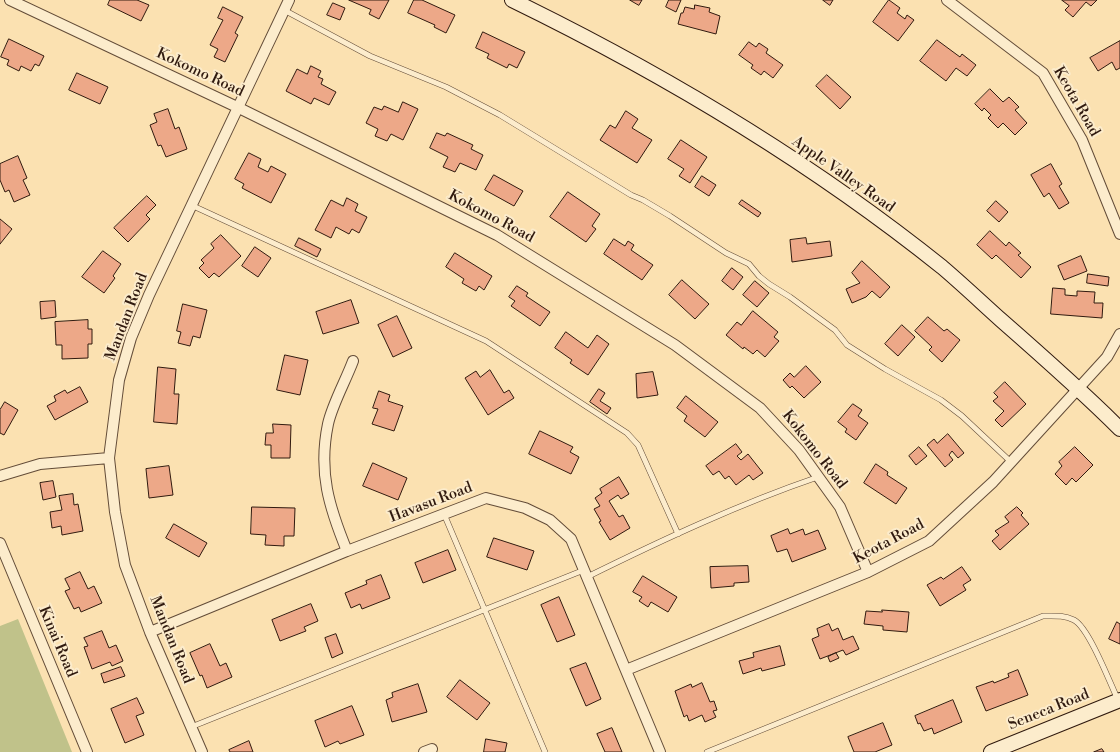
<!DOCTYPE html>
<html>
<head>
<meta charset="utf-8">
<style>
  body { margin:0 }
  canvas { display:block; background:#fbe1b1 }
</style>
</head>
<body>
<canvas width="1120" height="752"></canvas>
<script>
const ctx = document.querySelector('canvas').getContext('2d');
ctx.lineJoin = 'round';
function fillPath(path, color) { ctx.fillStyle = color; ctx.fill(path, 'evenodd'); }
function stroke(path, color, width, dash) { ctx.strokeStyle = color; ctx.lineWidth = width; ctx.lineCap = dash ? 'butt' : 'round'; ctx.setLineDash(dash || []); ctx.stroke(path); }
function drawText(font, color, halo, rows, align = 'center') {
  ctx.font = font + ' "Libre Bodoni",serif'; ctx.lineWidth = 4; ctx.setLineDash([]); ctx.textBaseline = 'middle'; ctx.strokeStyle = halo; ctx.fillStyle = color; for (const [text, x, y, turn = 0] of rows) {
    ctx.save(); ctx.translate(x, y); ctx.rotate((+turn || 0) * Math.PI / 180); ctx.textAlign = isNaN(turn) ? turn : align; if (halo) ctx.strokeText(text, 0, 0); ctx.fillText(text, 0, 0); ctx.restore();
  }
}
fillPath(new Path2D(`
  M18 619 72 752H0V626Z`), '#c0c28a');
const building = new Path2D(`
  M110 0H137L149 5 141 21 108 5Z
  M349 0H389L379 19 369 14 371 10Z
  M414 0H422L455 15 446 33 434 27 435 25 408 13Z
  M630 0H642L639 5Z
  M669 0H681L676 12 666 7Z
  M823 0H833L830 5Z
  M889 0 900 8 897 13 905 19 907 15 914 20 898 41 873 22Z
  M1062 0H1097L1091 6 1086 2 1073 17 1065 10 1069 6Z
  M333 3 345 8 340 20 327 15Z
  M695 5 710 8 709 12 720 16 716 34 678 24 681 13H683L685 7 694 9Z
  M223 7 243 17 235 33 238 35 225 62 214 57 218 49 210 45 223 20 218 18Z
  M483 32 525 52 517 68 509 64 507 68 487 58 489 54 476 48Z
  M9 39 44 56 39 66 35 64 31 71 21 66 19 71 7 65 9 60 1 57Z
  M937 40 960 57 962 54 976 65 967 76 956 68 946 81 920 61Z
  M1120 41V68L1116 70 1112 62 1098 71 1090 58Z
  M749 42 756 47 759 43 768 49 766 53 783 65 773 78 764 71 761 75 751 68 753 65 739 55Z
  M311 66 321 71 318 77 323 79 321 84 336 92 329 105 314 98 311 104 286 91 297 69 307 74Z
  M77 73 108 87 100 104 69 90Z
  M827 75 851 97 840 109 816 86Z
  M990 89 1003 102 1009 97 1019 107 1015 110 1027 123 1015 135 1003 123 998 128 988 118 991 115 984 108 982 111 975 104Z
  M403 102 418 109 403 140 391 134 387 141 375 136 378 129 366 123 374 107 382 110 384 106 398 112Z
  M168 109 175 129 179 127 187 149 166 157 161 145 158 146 150 125 157 122 154 114Z
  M626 111 638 119 632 128 652 140 637 163 600 140 610 125 615 128Z
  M437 133 445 136 447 133 473 145 471 149 483 155 476 170 460 163 455 172 443 167 448 157 430 148Z
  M681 140 707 157 690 183 679 176 684 169 668 159Z
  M249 153 261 159 258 167 268 172 271 166 286 174 271 203 242 188 244 184 235 179Z
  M18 156 27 178 23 180 30 195 14 202 9 190 5 192 0 180V164Z
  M1051 164 1062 184 1059 186 1069 203 1059 209 1049 193 1044 197 1031 175Z
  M494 175 523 191 514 206 485 190Z
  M702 176 716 185 709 196 695 187Z
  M568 192 600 214 592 226 596 229 586 242 550 217Z
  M147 196 156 205 146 215 150 219 128 242 114 228Z
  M347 198 358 204 355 211 367 217 359 233 352 229 349 234 336 227 331 238 315 230 331 200 343 206Z
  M742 200 761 213 758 217 739 204Z
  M996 201 1008 212 999 222 987 211Z
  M0 219 12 229 0 244Z
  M990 231 1006 246 1009 242 1021 253 1018 255 1031 267 1021 278 996 255 992 259 977 245Z
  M221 235 241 256 219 277 214 273 209 278 199 268 204 263 201 260 214 248 211 244Z
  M299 238 321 249 317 257 295 246Z
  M806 238 807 244 830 241 832 256 792 262 790 240Z
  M614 239 625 246 628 241 634 245 631 250 653 265 642 280 604 254Z
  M255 247 271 258 258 277 242 266Z
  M103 251 121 264 113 276 115 278 104 293 82 277Z
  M455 253 492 276 484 290 479 286 476 291 462 283 464 279 446 267Z
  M1081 256 1087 271 1064 280 1058 266Z
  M862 261 890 287 880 298 872 291 866 297 852 303 846 289 860 283 852 273Z
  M732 268 743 277 733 290 722 281Z
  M1088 274 1109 277 1108 286 1087 283Z
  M682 280 709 304 695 319 669 295Z
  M755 281 769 293 757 307 743 295Z
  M517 286 528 293 526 296 550 312 540 326 511 306 515 301 509 297Z
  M1053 288 1065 289V295L1077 296V291L1095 292 1094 303H1103L1102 318 1051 314Z
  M351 300 359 323 323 334 316 312Z
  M55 301 56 317 41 319 40 302Z
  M183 304 207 310 200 338 193 336 190 346 178 343 181 332 177 331Z
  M753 311 778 332 774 337 779 341 765 357 757 350 753 354 744 347 743 349 726 335 737 322 741 325Z
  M397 316 412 348 393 357 378 325Z
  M928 317 944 331 947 329 960 340 942 362 929 350 932 347 915 331Z
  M88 320V329H92V344H88V358L62 359V345H56L55 322Z
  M902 325 915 337 898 356 885 344Z
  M566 332 588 348 597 335 609 344 588 375 570 363 572 360 555 348Z
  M285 355 308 360 300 395 277 390Z
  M806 366 821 382 804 398 792 386 790 388 783 380 790 373 794 377Z
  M158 367 176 369 174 394H179L177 424 154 422Z
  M490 370 504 393 509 390 514 398 488 415 465 378 476 371 480 377Z
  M653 372 658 395 637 398 636 374Z
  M1005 382 1026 404 1002 427 995 420 1004 411 993 401 998 397 994 393Z
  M80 387 88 402 55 420 47 406 56 401 54 396 65 390 67 393Z
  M599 389 605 393 600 401 611 408 607 414 590 402Z
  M379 391 390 395 388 401 403 406 394 431 372 424 378 409 373 408Z
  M686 396 718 422 705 437 684 421 687 416 677 408Z
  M5 402 18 410 4 435 0 433V410Z
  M853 404 862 410 858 416 868 423 856 440 845 432 847 429 838 422Z
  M273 424 291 425 290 458H271V445H265L266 433H273Z
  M540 431 573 447 570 452 579 457 571 474 529 454Z
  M948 434 964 453 958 458 952 451 949 455 953 460 945 467 927 445 934 439 937 443Z
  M736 444 742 452 737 456 741 460 748 454 763 473 753 480 749 475 736 485 729 476 725 479 719 471 713 475 706 466Z
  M919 447 927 456 916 465 909 456Z
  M1075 447 1093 465 1076 482 1072 478 1066 485 1055 474 1062 466 1059 462Z
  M373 463 407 478 398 500 363 486Z
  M876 464 888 472 887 475 907 488 896 504 864 483Z
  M169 466 173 495 149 498 146 469Z
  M619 477 629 494 621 499 618 495 609 501 619 517 623 515 630 528 610 540 599 522 601 521 594 509 600 506 595 498 602 493 600 489Z
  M53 481 56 497 43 500 40 483Z
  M73 494 74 505 78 504 83 531 62 535 61 526 52 528 50 512 62 510 59 496Z
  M252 507 295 508 294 536H284V546L265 545 266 535 251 534Z
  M1017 507 1023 513 1021 515 1029 524 1000 550 992 541 999 535 995 531 1009 522 1005 517Z
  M174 524 207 543 199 557 166 538Z
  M788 529 790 534 803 529 805 535 818 530 826 549 792 562 787 549 777 552 771 536Z
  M494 538 534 551 527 570 487 557Z
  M448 550 456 570 423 583 415 563Z
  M748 566 749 582 734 583V586L711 588 710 567Z
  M962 567 971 580 963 585 966 590 940 606 927 585 941 577 943 579Z
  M80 572 88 589 94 586 102 603 81 612 79 607 74 609 65 591 70 589 65 579Z
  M381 575 390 598 362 609 360 604 351 608 345 593 367 584 366 581Z
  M643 576 677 597 668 612 651 602 648 607 639 601 642 597 633 592Z
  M559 597 575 635 557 642 541 605Z
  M311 604 318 621 304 627 306 631 280 641 272 620Z
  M882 610 909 612 907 632 883 630V626L864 624 866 611 882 612Z
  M1117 622 1120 624V644L1109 639Z
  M829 624 832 631 838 628 843 640 853 636 859 649 846 655 843 650 820 659 812 639 819 636 817 629Z
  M102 631 109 648 116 645 123 661 112 666 110 662 92 669 84 647 88 646 84 638Z
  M336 634 343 653 332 658 325 638Z
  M210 644 220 666 226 663 232 677 207 688 202 675 200 676 190 653Z
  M780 646 785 665 762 671 761 668 743 674 739 661 754 657 753 653Z
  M836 653 839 658 830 662 828 657Z
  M586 663 601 699 586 706 570 669Z
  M121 667 125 676 104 683 101 674Z
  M1018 670 1028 695 986 711 976 687 993 681 994 683 1009 677 1008 674Z
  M460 680 490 703 477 720 447 697Z
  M702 683 710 702 714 701 717 710 713 711 716 717 705 722 702 715 689 721 687 715 684 717 675 691 691 684 692 687Z
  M418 684 427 712 392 722 386 700 393 697 392 693Z
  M137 698 144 713 136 716 144 735 125 743 111 709Z
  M953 700 962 722 934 734 932 728 924 731 920 723 918 724 915 716Z
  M352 706 364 735 340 744 338 741 325 747 315 721Z
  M883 723 892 745 875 752H854L848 737Z
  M612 728 622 752H605L597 734Z
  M486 739 507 743 505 752H484Z
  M249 741 253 752H230L229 750Z
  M1102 749 1104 752H1094Z`);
fillPath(building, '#eda888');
stroke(building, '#301a0f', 1);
const lane = new Path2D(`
  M284 10 370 56 446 87 500 115 631 195 643 200 670 216 726 253 749 264 759 276 769 284 790 297 835 330 847 345 885 369 941 400 962 416 1011 462
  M191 205 486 341 627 433 638 445 678 534
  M444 514 545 752
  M587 577C662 540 739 504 818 477
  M191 727 584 570
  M707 752 1043 616C1054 616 1064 615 1074 620 1089 628 1110 683 1118 700`);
const street = new Path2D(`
  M10 0 237 107 497 235 675 345 760 408 799 450 840 507 868 572
  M947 0 1043 73 1082 140 1120 234
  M0 476 40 464 109 458
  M0 543 87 752
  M347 551C329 507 318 472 328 424 332 405 346 380 353 361
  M150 632 347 551 486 498 525 508 550 520 571 539 660 752
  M626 670 868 572 929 541 993 482 1107 357 1120 334
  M202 752 150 632 125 565 115 512 109 458 119 380 131 338 149 295 289 0
  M424 752 432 749`);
const secondary = new Path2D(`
  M512 0C662 73 812 163 942 267 962 284 981 302 1001 320 1041 355 1082 391 1120 429
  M991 752 1120 700`);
stroke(lane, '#634c38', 6);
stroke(street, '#634c38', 12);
stroke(secondary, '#301a0f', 16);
stroke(lane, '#fceccc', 5);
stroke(street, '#fceccc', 10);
stroke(secondary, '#fceccc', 14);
drawText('15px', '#301a0f', '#fceccc', [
  ["Kokomo Road",200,73,25],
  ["Keota Road",1076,102,60],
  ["Apple Valley Road",843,175,35],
  ["Kokomo Road",491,217,28],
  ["Mandan Road",127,317,-69],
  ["Kokomo Road",814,450,52],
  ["Havasu Road",431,503,-21],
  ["Keota Road",889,542,-28],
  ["Mandan Road",171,640,68],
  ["Kinai Road",57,642,67],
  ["Seneca Road",1049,710,-22]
]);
</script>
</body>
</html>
